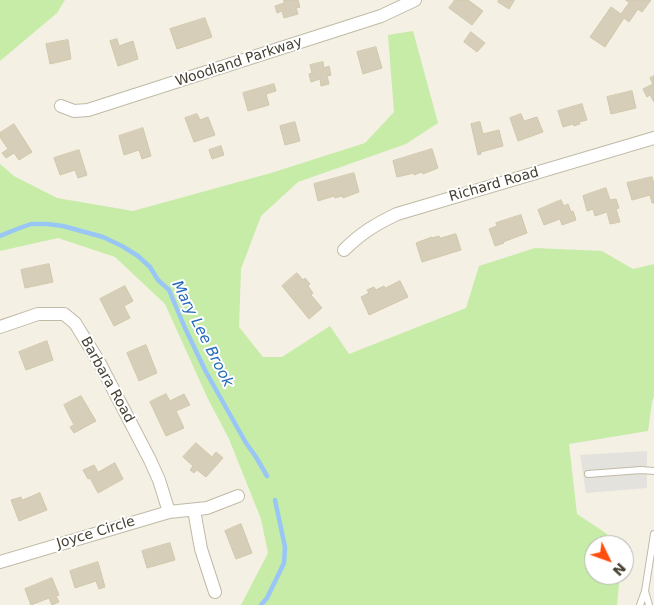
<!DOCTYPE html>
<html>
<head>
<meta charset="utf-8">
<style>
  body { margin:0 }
  #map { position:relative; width:654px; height:605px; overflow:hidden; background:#f4f0e4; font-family:"DejaVu Sans",sans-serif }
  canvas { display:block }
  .north { position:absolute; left:584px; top:535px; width:50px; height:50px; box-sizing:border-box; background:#fff; border:1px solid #b5b3ad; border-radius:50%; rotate:132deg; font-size:14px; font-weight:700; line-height:20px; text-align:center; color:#464133 }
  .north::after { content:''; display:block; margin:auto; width:18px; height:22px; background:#ff4e0f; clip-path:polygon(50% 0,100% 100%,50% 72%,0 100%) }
</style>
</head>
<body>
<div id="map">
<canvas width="654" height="605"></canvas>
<div class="north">N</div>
</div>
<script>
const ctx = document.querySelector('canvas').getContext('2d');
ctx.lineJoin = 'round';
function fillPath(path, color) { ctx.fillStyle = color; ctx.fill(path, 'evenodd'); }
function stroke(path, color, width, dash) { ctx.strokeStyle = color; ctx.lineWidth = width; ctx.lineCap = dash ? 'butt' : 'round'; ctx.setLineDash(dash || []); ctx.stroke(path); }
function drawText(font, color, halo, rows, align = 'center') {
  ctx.font = font + ' "DejaVu Sans",sans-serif'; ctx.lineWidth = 4; ctx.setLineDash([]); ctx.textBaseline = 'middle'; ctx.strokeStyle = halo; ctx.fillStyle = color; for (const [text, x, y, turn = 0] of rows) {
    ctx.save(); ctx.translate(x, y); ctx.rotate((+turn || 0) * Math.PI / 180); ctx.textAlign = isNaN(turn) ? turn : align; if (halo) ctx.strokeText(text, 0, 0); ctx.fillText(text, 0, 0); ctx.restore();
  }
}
fillPath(new Path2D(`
  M0 0H65L57 13 0 61Z
  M413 31 438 123 406 144 298 182 261 216 241 269 239 327 263 357H282L330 326 349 354 466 308 479 266 535 248 602 251 633 269 654 264V396L652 402 648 431 569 444 577 514 607 534 611 545H594V575H620L617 605H241L268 553 261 519 229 439 208 399 165 304 115 257 58 238 0 251V164L14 176 57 198 133 211 271 173 365 143 394 112 388 35Z`), '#c6eca8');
fillPath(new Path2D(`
  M647 451V488L586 493 580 455Z`), '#e4e2dd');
stroke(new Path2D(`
  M0 236 17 229 31 224H47L63 226 103 237 122 246 138 256 150 267 158 280 169 290 185 328 206 372 246 443 256 457 267 476
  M261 605 267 598 284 563 285 547 275 500`), '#9ac6f6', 4.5);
const building = new Path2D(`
  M284 0H298L300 7 296 8 298 14 284 18 282 11 277 13 275 6 284 3Z
  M455 0H468L483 11 472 25 449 8Z
  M499 0H514V1L509 9 498 2Z
  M626 0H651L642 12 638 9 629 22 624 18 605 47 590 37 611 7 621 14 629 3Z
  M205 18 212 37 177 49 170 29Z
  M471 32 485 43 477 52 464 42Z
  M117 39 119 46 133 41 138 59 118 66 110 41Z
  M68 40 71 59 50 64 46 44Z
  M376 47 382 68 363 74 357 52Z
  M323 62 324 68 329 66 331 75 327 76 329 84 321 86 320 79 311 82 309 74 312 73 310 65Z
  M654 76V102L650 95 647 97 643 89 653 84 650 78Z
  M274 84 276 91 266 94 269 105 248 111 243 93Z
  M632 91 636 108 611 114 607 97Z
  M582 104 587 120 579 122 580 124 574 126 573 124 563 127 558 111Z
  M197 114 200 120 208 117 215 135 194 142 185 118Z
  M521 114 524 121 537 117 543 132 518 141 510 118Z
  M295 122 300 141 285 145 280 126Z
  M480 122 483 134 499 130 503 146 481 152V154L478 155 471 124Z
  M14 124 32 152 19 160 14 153 6 158 2 153 8 149 0 137V133Z
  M143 128 151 156 142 159 139 150 124 155 119 136Z
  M221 146 224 155 212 159 209 150Z
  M432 149 438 168 423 174 422 172 414 175V173L397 177 393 161Z
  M79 150 87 175 78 178 75 170 60 175 54 158Z
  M354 173 359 192 343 198 342 196 335 198 334 196 318 201 314 184Z
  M652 177 654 184V203H652L650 195 632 200 627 183Z
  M606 188 610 200 616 199 619 208 616 209 620 222 610 224 607 212 595 216 593 209 587 211 583 196Z
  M561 200 564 206 568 204 571 212 573 211 576 220 562 225 560 219 544 225 538 210Z
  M521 215 527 233 503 242 504 243 495 246 489 229 497 226 496 223Z
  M456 234 461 250 422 262 416 243 432 237V238L439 236 440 238Z
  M49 264 53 282 25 288 21 270Z
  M297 273 303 280 305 278 310 284 308 286 313 293 311 295 322 308 309 319 282 286Z
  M400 281 408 297 369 315 361 297 369 293 367 290 374 287 376 290 384 286 385 288Z
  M125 286 133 301 124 306 130 318 114 326 100 299Z
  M47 341 53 360 26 370 19 352Z
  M146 345 157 373 139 381 127 353Z
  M166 394 170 401 184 394 190 405 176 411 184 428 166 436 150 402Z
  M81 396 96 421 74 433 70 427 74 425 64 405Z
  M196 443 212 457 216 452 223 458 206 477 197 470 194 473 190 470 193 466 183 457Z
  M115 463 123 479 98 493 90 478 88 479 83 470 94 465 98 472Z
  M40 493 47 510 19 521 11 500 21 497 22 500Z
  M241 524 252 553 236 559 225 531Z
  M170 543 175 560 147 568 142 551Z
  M98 562 105 587 99 589 96 581 75 588 70 571Z
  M52 578 59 595 56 596 59 602 52 605 49 598 31 605 25 589Z`);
fillPath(building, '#d6ceb8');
stroke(building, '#d1c7ab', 1);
const lane = new Path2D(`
  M588 474 641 470 654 471
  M645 591 654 534
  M640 605 645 591 649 605`);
const street = new Path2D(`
  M61 106 74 111 88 110 381 16 415 0
  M344 250C361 233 376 224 397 214L654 138
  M0 327 38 314H64L75 323 99 362 150 460 159 480 169 512
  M194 510 201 549 215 592
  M0 562 169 512 207 508 238 496`);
stroke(lane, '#c0baa6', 8);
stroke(street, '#c0baa6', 14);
stroke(lane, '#fff', 6);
stroke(street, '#fff', 12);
drawText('14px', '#464133', '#fff', [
  ["Woodland Parkway",239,62,-18],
  ["Richard Road",494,185,-16],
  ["Barbara Road",107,380,61],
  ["Joyce Circle",96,533,-17]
]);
drawText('italic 15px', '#236abb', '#fff', [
  ["Mary Lee Brook",202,334,63]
]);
</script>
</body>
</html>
